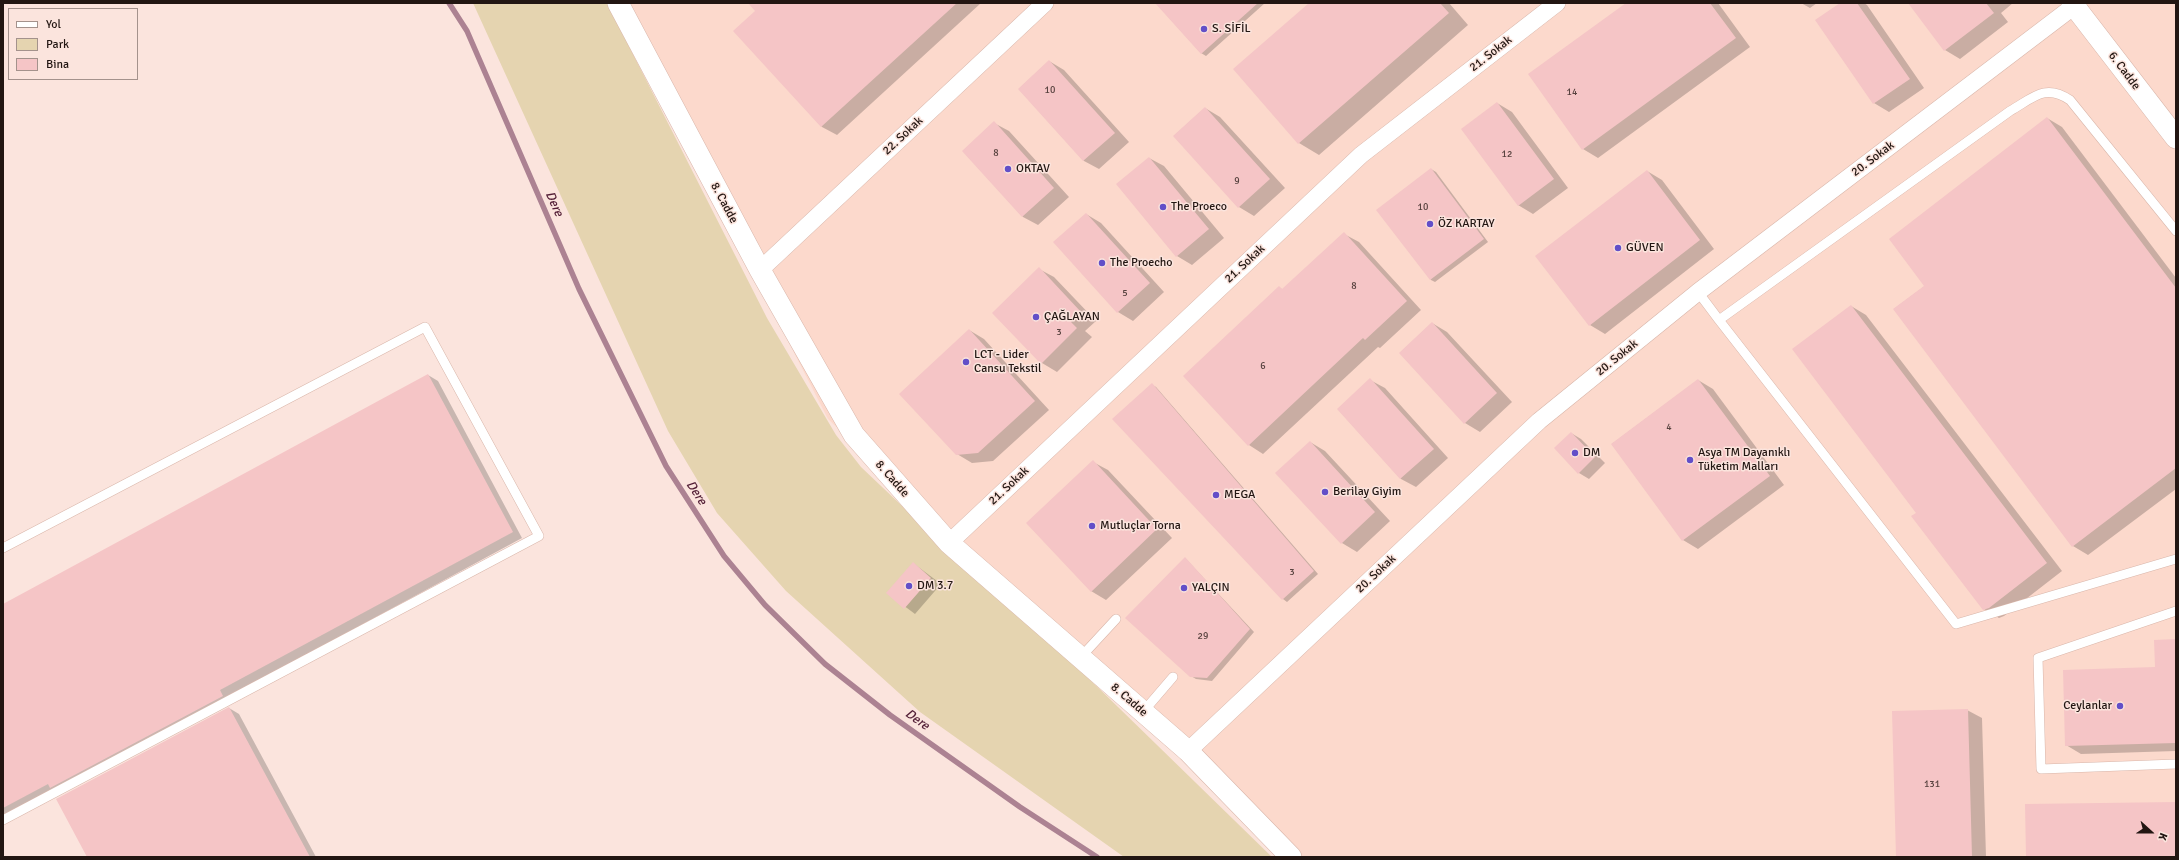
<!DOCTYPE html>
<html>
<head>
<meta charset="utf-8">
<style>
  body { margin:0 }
  #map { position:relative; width:2179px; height:860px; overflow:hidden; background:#fbe4dd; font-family:Signika,sans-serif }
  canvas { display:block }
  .frame { position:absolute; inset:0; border:4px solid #221612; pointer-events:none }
  .legend { position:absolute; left:8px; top:8px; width:130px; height:72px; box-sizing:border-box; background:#fbe4dd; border:1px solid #a4928c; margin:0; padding:5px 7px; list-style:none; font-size:12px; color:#221612 }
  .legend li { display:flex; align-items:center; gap:8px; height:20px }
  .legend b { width:20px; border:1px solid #a4928c }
  .north { position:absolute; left:2131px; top:812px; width:40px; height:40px; -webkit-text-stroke:3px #fbe4dd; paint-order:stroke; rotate:111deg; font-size:11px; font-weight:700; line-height:16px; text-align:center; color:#221612 }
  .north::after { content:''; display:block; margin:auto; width:14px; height:18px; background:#221612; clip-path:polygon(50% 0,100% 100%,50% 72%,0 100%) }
</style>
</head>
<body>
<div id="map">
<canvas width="2179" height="860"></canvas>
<div class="frame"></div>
<ul class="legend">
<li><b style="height:5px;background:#fff"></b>Yol</li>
<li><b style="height:11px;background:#e5d4b0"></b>Park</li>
<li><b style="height:11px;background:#f5c5c6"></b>Bina</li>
</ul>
<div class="north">K</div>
</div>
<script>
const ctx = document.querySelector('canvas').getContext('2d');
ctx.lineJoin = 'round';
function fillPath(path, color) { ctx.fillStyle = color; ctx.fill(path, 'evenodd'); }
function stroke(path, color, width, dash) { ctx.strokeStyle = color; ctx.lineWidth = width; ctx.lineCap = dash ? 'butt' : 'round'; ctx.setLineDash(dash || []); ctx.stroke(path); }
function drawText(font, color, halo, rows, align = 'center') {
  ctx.font = font + ' Signika,sans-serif'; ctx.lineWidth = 3; ctx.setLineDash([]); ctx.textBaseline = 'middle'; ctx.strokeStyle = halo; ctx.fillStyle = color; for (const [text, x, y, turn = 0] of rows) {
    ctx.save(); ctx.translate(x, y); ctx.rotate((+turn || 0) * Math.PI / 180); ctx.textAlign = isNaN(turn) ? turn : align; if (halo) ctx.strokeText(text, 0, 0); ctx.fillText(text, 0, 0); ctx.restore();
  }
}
fillPath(new Path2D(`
  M615 3H2176V857H1291L1177 754 828 419Z`), '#fcd9cc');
fillPath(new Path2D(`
  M473 3H607L767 318 836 435 861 467 919 522 1041 632 1272 857H1124L920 712 786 591 717 513 668 431Z`), '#e5d4b0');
fillPath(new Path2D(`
  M749 3H981L837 135 822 127 735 31 757 11Z
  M1156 3H1265L1206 56 1201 53Z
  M1310 3H1449L1468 25 1319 155 1299 143Z
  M1627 3H1718L1750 47 1598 158 1583 149Z
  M1801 3H1817L1810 8Z
  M1842 3H1864L1867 5 1924 88 1889 112 1874 103 1817 20Z
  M1909 3H2013L2001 13 2008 22 1960 59 1945 50Z
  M1049 61 1064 70 1129 142 1099 169 1084 161 1019 89Z
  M1497 103 1512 112 1568 188 1533 214 1518 205Z
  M1205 108 1220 117 1285 188 1254 216 1239 207 1174 136Z
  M2047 118 2062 127 2176 278V489L2088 555 2073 546 1894 309 1925 286Z
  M994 123 1009 131 1069 197 1038 225 1023 217 963 151Z
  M1149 158 1164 166 1224 238 1192 265 1177 256Z
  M1431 169 1436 172 1488 242 1435 282 1431 280 1378 210Z
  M1647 171 1662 180 1714 249 1605 334 1590 325Z
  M1086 214 1101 223 1164 292 1133 321 1118 312 1055 242Z
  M1344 234 1359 242 1421 310 1380 348 1378 347 1263 454 1249 445 1279 287 1283 290Z
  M1039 269 1054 277 1096 321 1085 331 1092 337 1057 372 1042 363Z
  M1851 306 1866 315 2062 571 2004 616 1999 618 1984 609 1917 513Z
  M1432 323 1447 332 1512 402 1480 432 1465 423 1400 353Z
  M969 330 984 339 1049 410 993 461 972 463 957 454Z
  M428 375 438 381 522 538 3 819V605Z
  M1370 380 1385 388 1448 458 1416 487 1401 479 1338 409Z
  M1698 380 1713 389 1784 485 1698 549 1683 540 1612 444Z
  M1152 385 1156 387 1318 574 1287 602 1283 599Z
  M1571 433 1581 439 1605 463 1589 479 1579 473Z
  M1310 442 1325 451 1390 521 1357 552 1342 543Z
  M1093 462 1108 470 1172 538 1106 600 1091 591Z
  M1185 558 1254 632 1212 681 1196 679 1191 676Z
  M913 563 941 584 915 614 887 593Z
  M2176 640V751L2081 754 2066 745 2156 668Z
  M229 708 239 714 316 857H88Z
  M1967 710 1982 718 1986 857H1897Z`), '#0003');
stroke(new Path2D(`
  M449 3 467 31 579 289 666 466 724 556 765 605 825 664 890 715 1020 807 1097 857`), '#ac8292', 5.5);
fillPath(new Path2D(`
  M748 3H957L821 127 733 31 755 11Z
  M1155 3H1258L1201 54Z
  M1309 3H1440L1449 13 1298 144 1233 69Z
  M1626 3H1710L1736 38 1582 150 1528 74Z
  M1840 3H1857L1910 79 1873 104 1815 20Z
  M1908 3H1986L1994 13 1944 51Z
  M1049 60 1115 133 1083 161 1018 89Z
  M1497 102 1554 179 1518 206 1461 129Z
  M1205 107 1270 179 1238 208 1173 136Z
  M2047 117 2176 288V468L2072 547 1893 309 1924 286 1889 239Z
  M994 121 1054 188 1022 217 962 151Z
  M1149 157 1209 229 1176 257 1116 184Z
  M1431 168 1484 239 1430 280 1376 210Z
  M1647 170 1700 240 1589 326 1535 256Z
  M1086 213 1150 283 1117 313 1053 242Z
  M1344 232 1407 301 1365 340 1363 338 1248 446 1183 376 1279 286 1282 289Z
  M1039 267 1081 312 1071 322 1077 328 1041 364 992 313Z
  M1851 305 2047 563 1989 608 1983 610 1911 516 1916 513 1792 349Z
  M1432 322 1497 393 1464 424 1399 353Z
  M969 329 1035 401 978 453 956 455 899 394Z
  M428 374 513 532 220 690 223 696 50 788 48 784 3 808V604Z
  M1370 378 1434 449 1400 479 1337 409Z
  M1698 379 1770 476 1682 541 1611 444Z
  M1152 383 1314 571 1282 600 1112 419Z
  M1571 432 1595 457 1578 474 1554 448Z
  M1310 441 1375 512 1341 544 1275 473Z
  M1093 460 1157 529 1091 592 1026 523Z
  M1185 557 1250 629 1207 678 1190 677 1125 618Z
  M913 562 931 578 904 609 886 593Z
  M2176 639V743L2065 746 2063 670 2155 667 2154 640Z
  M229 707 310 857H87L56 799Z
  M1968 709 1972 857H1896L1892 711Z
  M2176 802V857H2026L2025 804Z`), '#f5c5c6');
const service = new Path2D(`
  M2176 231 2070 100C2045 83 2033 98 2010 111L1719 320 1956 624 2176 559
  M1698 292 1719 320
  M3 548 425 327 539 536 3 820
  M2176 611 2038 658 2041 769 2176 764
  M1080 658 1116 619
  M1143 712 1173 677`);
const minor = new Path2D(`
  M760 270 1045 3
  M949 543 1361 155 1557 3
  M1188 751 1539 421 1698 292 2078 3`);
const tertiary = new Path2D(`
  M618 3 760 270 854 435 949 543 1188 751 1291 857
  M2072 3 2176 138`);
stroke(service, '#d9b6aa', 10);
stroke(minor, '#d9b6aa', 18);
stroke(tertiary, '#d9b6aa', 22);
stroke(service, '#fff', 9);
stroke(minor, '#fff', 17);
stroke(tertiary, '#fff', 21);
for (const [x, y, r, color] of [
  [1204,29,4,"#624fc8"],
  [1008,169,4,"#624fc8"],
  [1163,207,4,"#624fc8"],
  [1430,224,4,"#624fc8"],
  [1618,248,4,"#624fc8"],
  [1102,263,4,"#624fc8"],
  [1036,317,4,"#624fc8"],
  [966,362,4,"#624fc8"],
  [1575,453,4,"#624fc8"],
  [1690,460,4,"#624fc8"],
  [1325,492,4,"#624fc8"],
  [1216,495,4,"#624fc8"],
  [1092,526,4,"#624fc8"],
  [909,586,4,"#624fc8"],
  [1184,588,4,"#624fc8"],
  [2120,706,4,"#624fc8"]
]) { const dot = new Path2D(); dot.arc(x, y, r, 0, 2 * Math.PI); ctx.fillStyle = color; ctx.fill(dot); stroke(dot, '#fbe4dd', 1.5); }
drawText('10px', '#57423f', null, [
  ["10",1050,90],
  ["14",1572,92],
  ["8",996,153],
  ["12",1507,154],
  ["9",1237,181],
  ["10",1423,207],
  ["8",1354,286],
  ["5",1125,293],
  ["3",1059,332],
  ["6",1263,366],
  ["4",1669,427],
  ["3",1292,572],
  ["29",1203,636],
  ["131",1932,784]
]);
drawText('12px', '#221612', '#fbe4dd', [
  ["S. SİFİL",1212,29],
  ["OKTAV",1016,169],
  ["The Proeco",1171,207],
  ["ÖZ KARTAY",1438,224],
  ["GÜVEN",1626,248],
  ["The Proecho",1110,263],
  ["ÇAĞLAYAN",1044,317],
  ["LCT - Lider",974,355],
  ["Cansu Tekstil",974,369],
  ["DM",1583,453],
  ["Asya TM Dayanıklı",1698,453],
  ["Tüketim Malları",1698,467],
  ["Berilay Giyim",1333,492],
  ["MEGA",1224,495],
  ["Mutluçlar Torna",1100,526],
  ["DM 3.7",917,586],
  ["YALÇIN",1192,588],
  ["Ceylanlar",2112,706,"right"]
], 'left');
drawText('12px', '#221612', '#fbe4dd', [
  ["21. Sokak",1491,54,-38],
  ["6. Cadde",2124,71,53],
  ["22. Sokak",903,136,-43],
  ["20. Sokak",1873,159,-37],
  ["8. Cadde",724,203,62],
  ["21. Sokak",1245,264,-43],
  ["20. Sokak",1617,358,-39],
  ["8. Cadde",892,479,49],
  ["21. Sokak",1009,486,-43],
  ["20. Sokak",1376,574,-43],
  ["8. Cadde",1129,700,41]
]);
drawText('italic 13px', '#521d35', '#fbe4dd', [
  ["Dere",554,204,66],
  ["Dere",696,493,57],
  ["Dere",917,720,35]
]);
</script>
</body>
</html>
